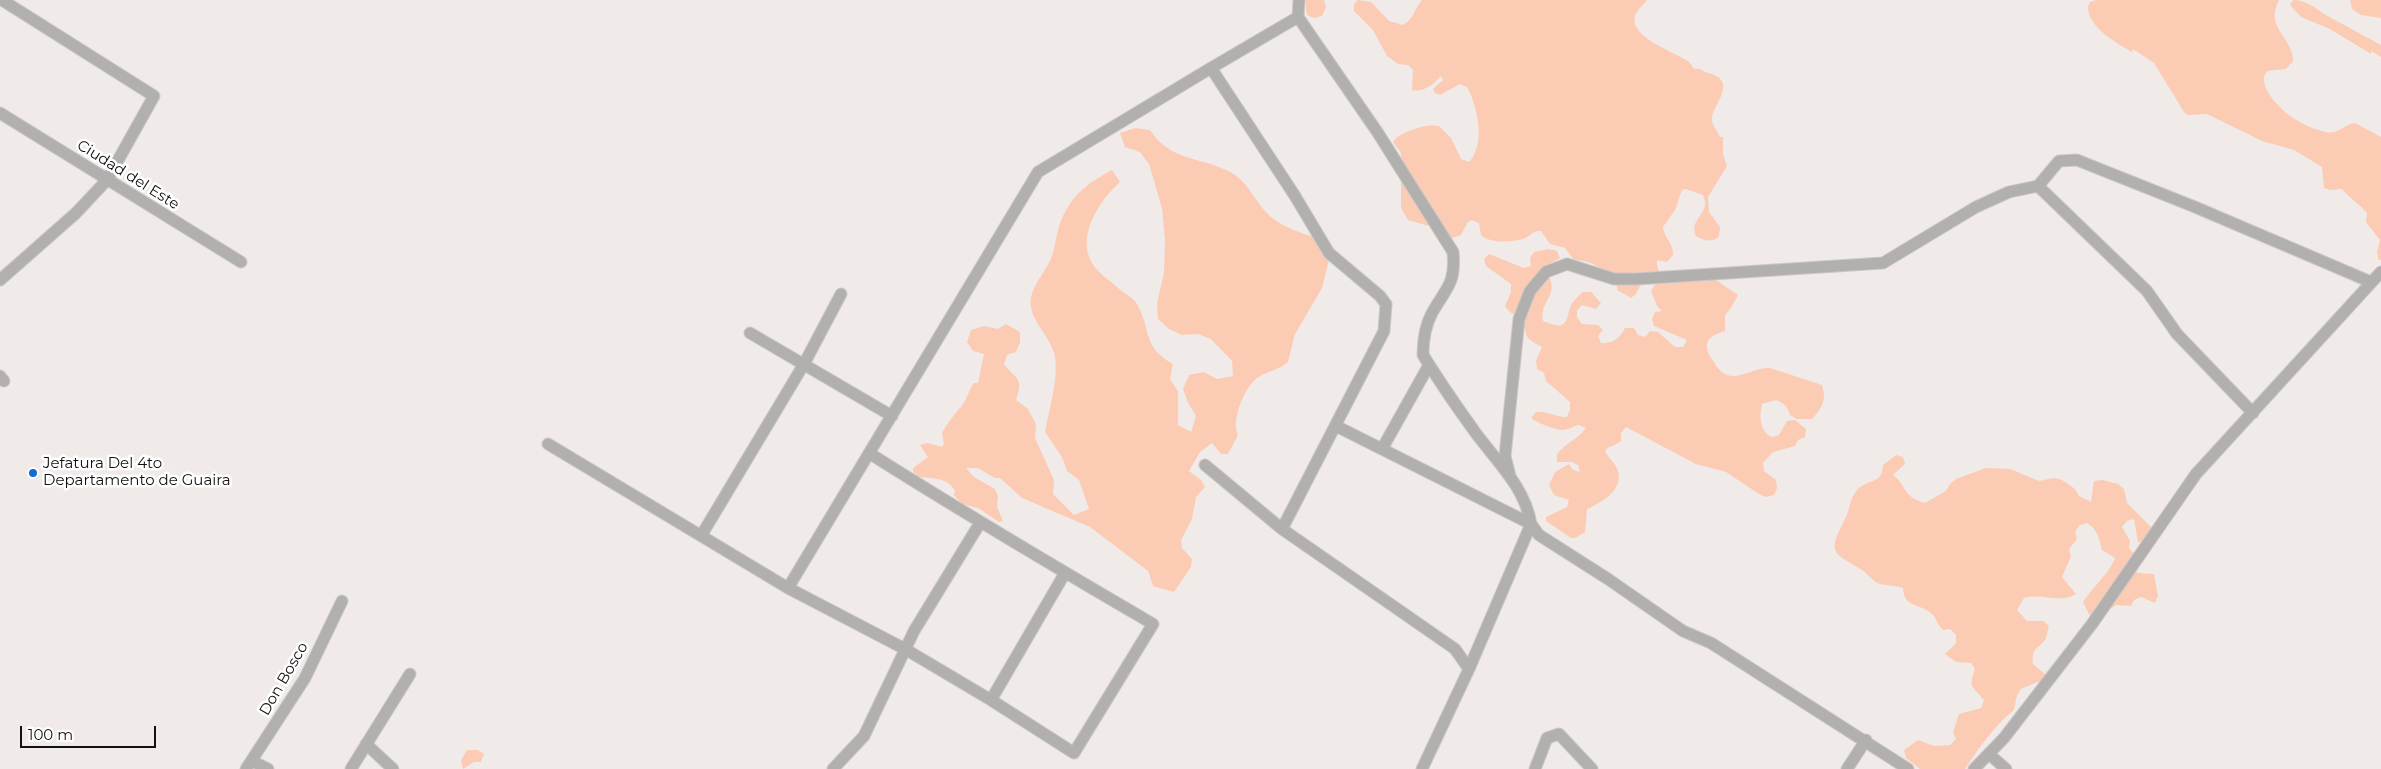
<!DOCTYPE html>
<html>
<head>
<meta charset="utf-8">
<style>
  body { margin:0 }
  #map { position:relative; width:2381px; height:769px; overflow:hidden; background:#f0ebe9; font-family:Montserrat,sans-serif }
  canvas { display:block }
  .scale { position:absolute; left:20px; top:726px; width:136px; height:22px; box-sizing:border-box; border:2px solid #121110; border-top:0; padding-left:6px; font-size:15px; line-height:18px; white-space:nowrap; color:#121110; -webkit-text-stroke:4px #fff; paint-order:stroke }
</style>
</head>
<body>
<div id="map">
<canvas width="2381" height="769"></canvas>
<div class="scale">100 m</div>
</div>
<script>
const ctx = document.querySelector('canvas').getContext('2d');
ctx.lineJoin = 'round';
function fillPath(path, color) { ctx.fillStyle = color; ctx.fill(path, 'evenodd'); }
function stroke(path, color, width, dash) { ctx.strokeStyle = color; ctx.lineWidth = width; ctx.lineCap = dash ? 'butt' : 'round'; ctx.setLineDash(dash || []); ctx.stroke(path); }
function drawText(font, color, halo, rows, align = 'center') {
  ctx.font = font + ' Montserrat,sans-serif'; ctx.lineWidth = 5; ctx.setLineDash([]); ctx.textBaseline = 'middle'; ctx.strokeStyle = halo; ctx.fillStyle = color; for (const [text, x, y, turn = 0] of rows) {
    ctx.save(); ctx.translate(x, y); ctx.rotate((+turn || 0) * Math.PI / 180); ctx.textAlign = isNaN(turn) ? turn : align; if (halo) ctx.strokeText(text, 0, 0); ctx.fillText(text, 0, 0); ctx.restore();
  }
}
fillPath(new Path2D(`
  M1305 0H1324L1326 7 1322 16 1314 18 1307 15Z
  M1358 0 1371 2 1389 21 1403 25C1413 20 1415 8 1422 0H1647C1643 5 1637 10 1635 16 1629 37 1674 52 1686 60 1690 62 1692 66 1694 69 1701 68 1702 71 1708 73 1740 81 1712 105 1712 119 1712 126 1717 130 1720 137H1723V154L1727 166 1708 197 1709 212 1720 227 1719 236C1712 244 1703 240 1696 236 1688 218 1712 214 1703 195L1686 189 1682 190 1675 210 1663 227C1664 238 1674 244 1673 255L1667 262 1657 260V266L1660 274 1640 286 1636 294 1631 298 1617 290V278C1601 270 1593 260 1574 260L1565 248 1550 244 1541 231C1533 230 1531 236 1523 239 1512 242 1490 244 1481 235L1479 223 1472 220 1468 222 1461 235 1452 238 1436 228 1408 220 1401 208V153L1393 142C1398 132 1428 123 1439 126L1451 138 1461 159 1469 162C1486 144 1478 107 1467 87L1460 84 1440 95 1435 93 1433 89 1443 80 1441 76C1434 84 1423 93 1412 90L1413 70 1408 65 1398 64 1387 56 1373 30 1354 11V4Z
  M2096 0H2279C2264 28 2293 37 2293 61L2286 69 2267 71C2255 85 2281 110 2293 118 2302 124 2315 130 2326 132 2338 135 2344 124 2355 123L2381 137V260L2378 259 2377 252 2380 240 2366 222 2367 213C2359 203 2350 199 2342 189L2330 190 2324 188 2322 167 2294 150 2262 141 2207 114 2188 115 2184 112 2154 63 2133 49 2132 52C2116 43 2088 27 2088 7L2090 2Z
  M2293 0C2305 0 2315 7 2324 14L2381 45V57L2371 51V54L2330 29 2301 17 2290 5Z
  M2350 0H2381V18L2361 15 2352 9Z
  M1135 128 1150 130C1172 163 1202 156 1232 173 1247 182 1253 197 1264 210 1278 227 1305 234 1325 241L1330 256 1322 288 1295 334 1288 362C1279 370 1267 371 1257 378 1244 388 1231 420 1238 435L1228 454H1221L1212 443 1200 452 1189 471 1201 480 1205 487 1196 497 1192 519 1181 540 1182 548 1192 559 1191 567 1174 592 1153 586 1148 571 1090 527 1022 498 1000 478H995L978 468H966L974 477 995 489 998 496 997 507 1003 521 999 522 978 508 962 504 954 495 955 491C948 477 933 479 919 477L913 472V468L928 457 920 445 927 443 942 447 944 444 942 433C948 422 955 414 963 404 968 397 969 389 974 383H978L984 354 973 351 967 342 971 330 984 326 998 329 1006 324 1020 332V342L1016 352 1007 355 1004 364C1016 380 1024 377 1016 400L1028 409 1036 424 1035 438 1054 480 1053 494 1074 515 1089 509 1079 480 1067 471 1062 457 1045 432C1049 410 1060 374 1054 353 1049 334 1027 318 1031 297 1034 283 1047 270 1052 256 1055 247 1056 236 1059 226 1070 196 1085 185 1112 170L1120 182C1100 200 1076 235 1092 263 1097 272 1109 280 1117 287 1122 292 1134 298 1137 304 1152 330 1141 346 1173 364L1170 379 1178 391V425L1191 432 1196 416 1188 403 1183 389 1189 375 1204 372 1217 379 1233 376 1232 361 1211 339 1198 334 1182 335 1169 329 1158 319 1157 303 1164 273 1165 241 1162 208 1149 164 1140 152 1125 147 1120 133Z
  M1549 249 1557 251 1560 258 1548 265 1546 272C1562 294 1539 300 1543 321 1559 327 1565 330 1569 311 1570 304 1578 296 1583 292H1591L1601 303 1596 309 1582 305 1577 310V317L1582 324 1598 325 1603 330 1598 336 1601 343C1613 344 1620 338 1625 328H1634L1638 335 1645 337 1650 331 1658 332 1675 347H1683L1687 340 1654 326 1652 319 1655 312 1662 311 1657 306 1651 291 1658 280 1713 278 1738 295 1731 308 1725 315V331C1716 334 1706 337 1707 348 1707 353 1711 358 1714 362 1729 390 1749 367 1770 368L1822 385C1827 400 1822 408 1812 419H1797L1790 415C1788 407 1784 403 1776 400L1762 404C1759 417 1760 432 1772 437L1779 435 1787 421 1795 420 1806 429 1805 437 1798 440 1795 446 1773 452 1763 463 1764 471 1776 480 1777 488 1774 495 1766 497 1759 494 1726 472 1696 464 1626 427 1621 433V441C1616 446 1609 445 1605 451 1608 458 1616 463 1618 471 1623 492 1601 502 1587 509L1585 532 1575 538H1571L1546 521V517L1567 507 1569 500 1554 495 1549 485 1555 472 1569 464 1573 470 1580 472 1578 465 1572 462H1557V454C1566 443 1578 439 1586 428L1579 425C1573 426 1568 430 1563 430 1556 430 1537 423 1531 418L1536 412C1547 411 1556 417 1567 417L1570 410V402L1546 381 1544 373 1537 369 1536 361 1542 347C1518 335 1531 334 1520 320 1515 314 1509 313 1505 306L1511 292V284L1486 266 1484 259 1489 254 1524 268 1531 266 1530 258 1534 252Z
  M1896 455 1903 457 1905 464 1893 475C1907 485 1902 497 1925 503L1946 491 1950 484 1956 479 1986 468 2010 469 2039 481 2054 478 2062 480 2075 489 2079 496 2091 502 2094 481 2102 480 2118 484 2124 489 2127 503 2155 531 2145 541 2138 542 2134 519 2127 521 2122 527 2130 541 2129 548 2134 554 2132 568 2138 573 2154 574 2158 596 2155 603 2141 597 2134 600 2131 606 2116 605 2098 618 2090 616 2083 602C2093 586 2108 576 2115 558L2102 550C2099 538 2098 530 2087 523L2080 525 2075 532 2077 539 2069 549 2071 556 2062 577 2076 594C2062 604 2041 593 2024 598L2017 610 2027 621H2043L2049 626C2048 629 2047 635 2046 638 2041 649 2031 645 2033 664L2045 674 2042 680 2021 689 2017 695 2014 710C1994 726 1979 748 1965 769H1920L1906 758 1904 750 1918 740 1934 746 1950 745 1956 739 1953 732 1959 714 1981 708 1984 700C1972 685 1968 689 1975 669L1971 663 1956 662 1945 654 1956 643V635L1950 629 1943 630C1937 625 1937 618 1931 613 1919 603 1904 608 1903 588 1895 585 1888 586 1880 584 1873 582 1868 574 1862 570 1831 551 1827 554 1846 517 1850 508 1850 497 1858 489 1869 478 1882 485 1883 465Z
  M467 750H478L484 754 481 762H474L463 769 461 760Z`), '#fccbb3');
const minor = new Path2D(`
  M1299 0 1298 17 1378 133 1453 252C1456 284 1446 288 1432 313 1425 326 1423 340 1423 355 1439 381 1457 407 1475 432 1497 462 1525 487 1531 524L1469 669 1422 769
  M1211 68 1298 17
  M0 113 241 262
  M2038 186 2147 291 2177 334 2253 413
  M0 280 76 213 107 180 154 96 2 0
  M750 333 892 416
  M0 376 4 381
  M1336 426 1531 524 1539 535 1608 579 1683 631 1711 643 1908 769
  M548 444 788 588 905 649 991 700
  M1382 449 1429 365
  M869 453C962 512 1057 568 1153 624L1074 753 991 700 1065 573
  M1205 465 1282 529 1455 649 1469 669
  M1510 476 1505 456 1519 319 1530 291 1546 272 1567 264 1614 279H1636L1883 263 1976 207 2009 192 2038 186 2059 161 2077 160 2195 207 2371 282
  M701 536 804 364 841 294
  M788 588 1038 172 1211 68 1295 196 1329 253 1380 296 1386 304 1384 331 1282 529
  M366 744 393 769
  M1989 754 2006 769
  M252 761 268 769
  M246 769 305 678 342 601
  M351 769 410 674
  M833 769 864 736 914 631 980 523
  M1535 769 1547 738 1559 734 1592 769
  M1847 769 1866 740
  M1974 769 2004 738 2092 624 2196 474 2381 272`);
stroke(minor, '#ccc8c6', 13);
stroke(minor, '#b2b0af', 11);
for (const [x, y, r, color] of [
  [33,473,5,"#126bd4"]
]) { const dot = new Path2D(); dot.arc(x, y, r, 0, 2 * Math.PI); ctx.fillStyle = color; ctx.fill(dot); stroke(dot, '#fff', 2); }
drawText('15px', '#121110', '#fff', [
  ["Ciudad del Este",128,175,32],
  ["Don Bosco",284,679,-60]
]);
drawText('15px', '#121110', '#fff', [
  ["Jefatura Del 4to",43,464],
  ["Departamento de Guaira",43,481]
], 'left');
</script>
</body>
</html>
